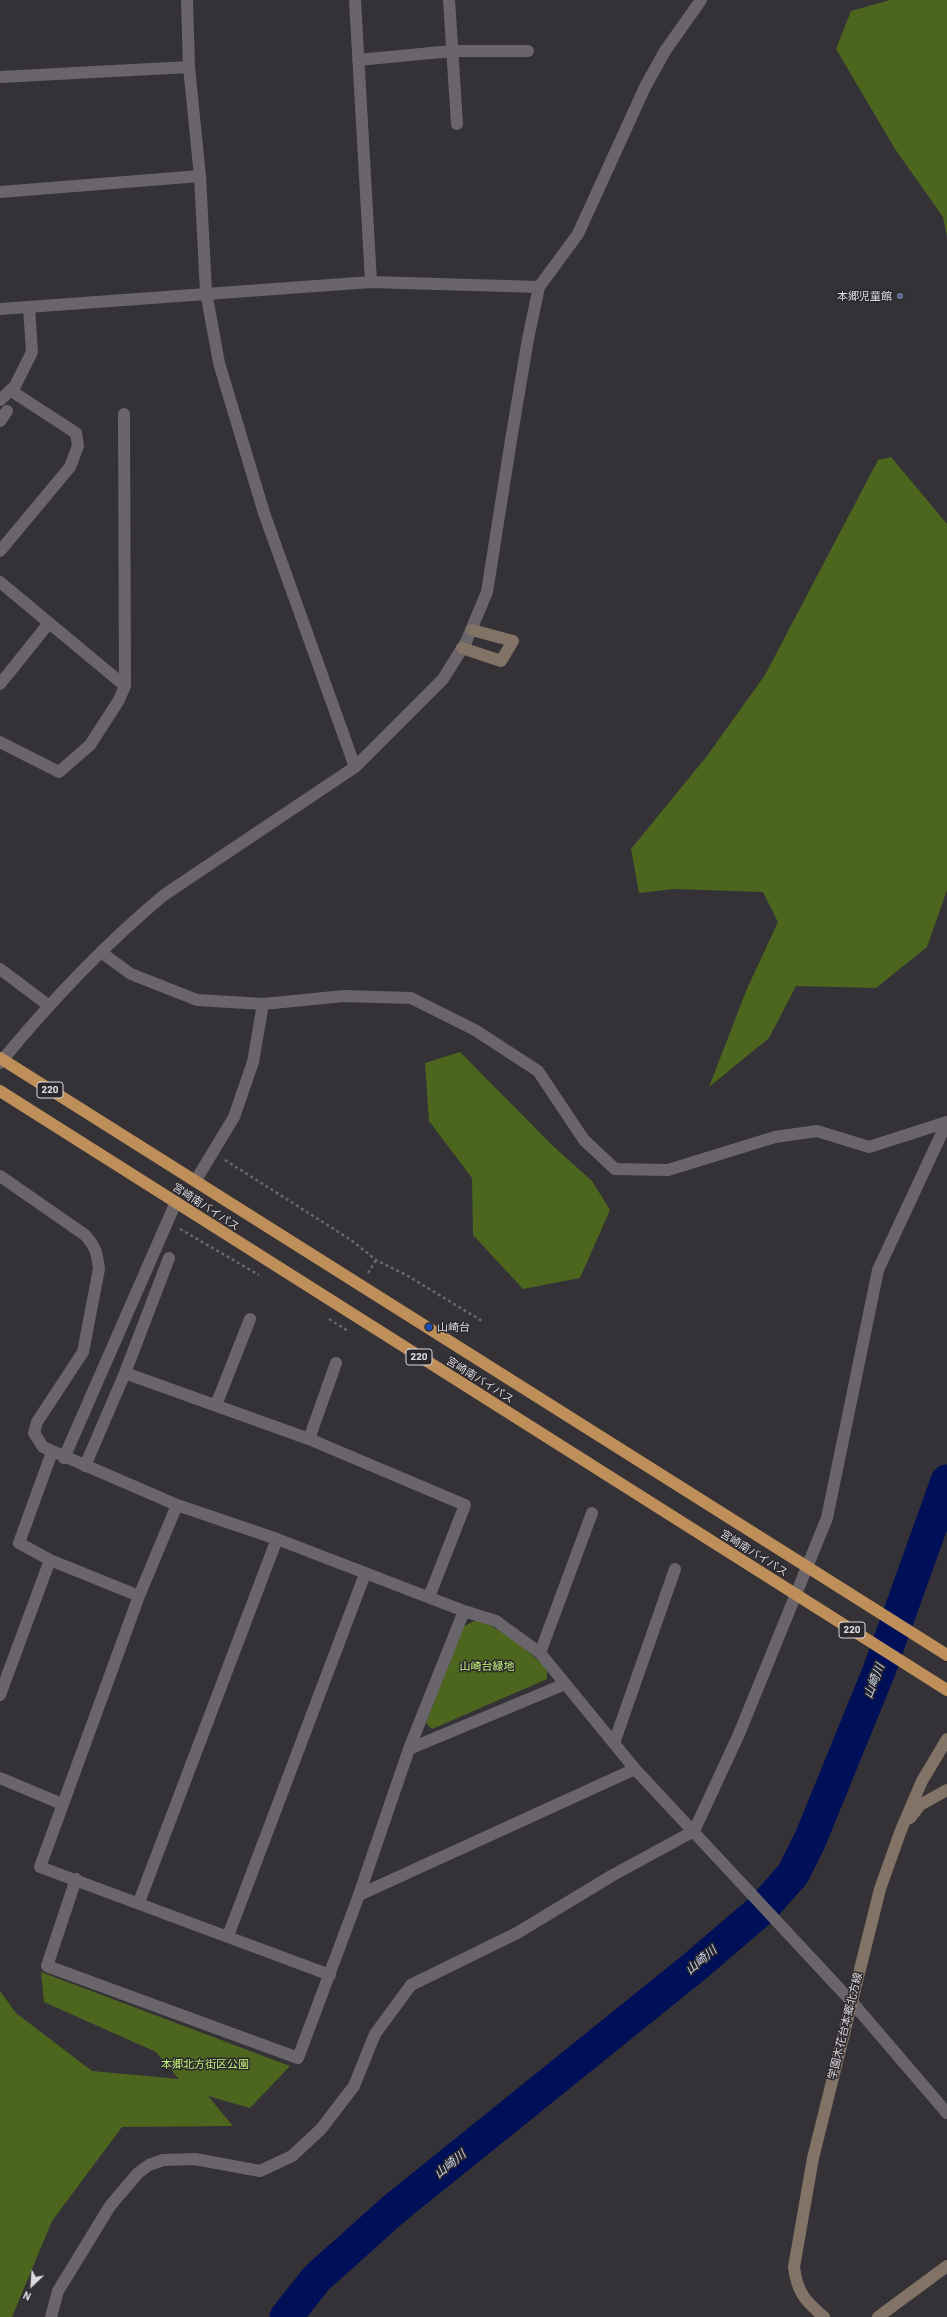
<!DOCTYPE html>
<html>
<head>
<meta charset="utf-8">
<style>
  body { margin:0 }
  #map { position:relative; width:947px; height:2317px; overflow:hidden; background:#353237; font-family:Barlow,sans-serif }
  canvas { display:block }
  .north { position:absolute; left:12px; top:2265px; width:40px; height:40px; -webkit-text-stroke:3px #2b282d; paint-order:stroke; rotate:205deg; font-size:11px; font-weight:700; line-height:16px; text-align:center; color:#dedbdf }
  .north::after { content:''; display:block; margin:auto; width:14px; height:18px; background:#dedbdf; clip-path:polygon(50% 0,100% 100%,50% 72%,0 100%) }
</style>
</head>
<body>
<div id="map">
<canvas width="947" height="2317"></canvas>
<div class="north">N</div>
</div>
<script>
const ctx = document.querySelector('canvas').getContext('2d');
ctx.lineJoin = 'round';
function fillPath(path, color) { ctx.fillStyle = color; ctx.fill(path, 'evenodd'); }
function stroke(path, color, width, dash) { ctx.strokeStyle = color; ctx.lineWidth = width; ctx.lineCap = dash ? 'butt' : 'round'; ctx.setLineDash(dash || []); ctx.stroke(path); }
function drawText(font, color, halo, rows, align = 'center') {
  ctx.font = font + ' Barlow,"Noto Sans JP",sans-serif'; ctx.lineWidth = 3; ctx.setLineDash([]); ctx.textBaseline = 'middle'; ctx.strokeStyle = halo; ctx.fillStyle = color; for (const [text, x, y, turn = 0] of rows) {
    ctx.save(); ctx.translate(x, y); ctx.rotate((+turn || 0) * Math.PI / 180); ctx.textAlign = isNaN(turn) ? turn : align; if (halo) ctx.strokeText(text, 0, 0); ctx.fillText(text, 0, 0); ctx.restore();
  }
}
fillPath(new Path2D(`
  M890 0H947V237L943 217 895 149 836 49 851 11Z
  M891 457 947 524V890L927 947 876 988 796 986 769 1038 709 1087 746 991 778 922 763 892 674 889 639 893 631 849 707 756 765 675 878 460Z
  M460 1052 553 1146 592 1181 610 1210 580 1278 523 1289 473 1235 472 1178 429 1121 425 1063Z
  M478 1619C507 1634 524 1646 547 1669V1679L432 1729 426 1723 463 1627Z
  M41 1972 290 2066 250 2108 208 2096 233 2126 122 2127 52 2221 12 2317H0V1991L16 2013 92 2071 179 2079 156 2052 44 2002Z`), '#4c661e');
stroke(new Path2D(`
  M286 2317 317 2278 394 2209 693 1968 762 1909 793 1874 810 1840 879 1671 947 1481`), '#001058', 33);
stroke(new Path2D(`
  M225 1160 351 1240 376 1260 408 1276 482 1321
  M180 1229 259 1275
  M368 1273 376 1260
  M329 1319 348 1331`), '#6a676b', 2.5, [3, 3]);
stroke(new Path2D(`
  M187 0 189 67 200 176 206 292 219 363 264 513 355 767
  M355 0 371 282
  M449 0 457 124
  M358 60 452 51H528
  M0 77 189 67
  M0 192 200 176
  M0 309 371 282 539 287
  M0 400 15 386 32 352 29 307
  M124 414 125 686
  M0 421 7 411
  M0 551 70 467 78 446 76 433 16 394
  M0 582 125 686 119 700 90 745 59 772 0 742
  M0 684 49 623
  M102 953 131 974 197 1000 263 1004 344 996 411 998 475 1030 538 1071 584 1140 615 1169 668 1170 775 1137 817 1131 869 1147 947 1122
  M0 969 48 1005
  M0 1063C50 1002 104 945 164 895L355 767 443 679 466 642 487 592 511 440 528 339 539 287 578 234 645 87 665 51 701 0
  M0 1176 85 1235C96 1247 97 1253 99 1269L83 1352 37 1422 34 1433 43 1447 177 1505 277 1539 464 1611 496 1621 540 1653 635 1769 851 2001 947 2113
  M196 1180 234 1117 253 1062 263 1004
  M125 1373 309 1439 465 1505 429 1597
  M216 1405 250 1319
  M309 1439 336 1363
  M52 1452 19 1543 50 1560 139 1596
  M64 1458 176 1202
  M85 1466 125 1373 169 1258
  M177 1505 139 1596 40 1867 330 1975
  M540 1653 592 1513
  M0 1695 50 1560
  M614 1743 675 1569
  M409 1749 565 1684
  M0 1778 62 1804
  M76 1879 47 1966 298 2058 359 1895 409 1749 464 1611
  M359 1895 635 1769
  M139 1902 277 1539
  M228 1936 365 1574
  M51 2317 58 2291 110 2206 138 2173 149 2165 163 2160 195 2159 260 2171 292 2156 321 2129 354 2086 375 2034 411 1985 517 1933 613 1875 694 1831 739 1734 827 1518 878 1270 947 1122`), '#69656b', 12);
stroke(new Path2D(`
  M462 648 501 661 513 641 472 630
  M910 1818 920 1805 947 1790
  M824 2317C805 2301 797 2292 794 2267L813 2158 880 1889 901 1830 922 1781 947 1739
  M878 2317 947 2266`), '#837266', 12);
stroke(new Path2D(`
  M0 1058 947 1655
  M0 1091 947 1690`), '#bf8f59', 12);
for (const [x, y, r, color] of [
  [900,296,4,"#5c6f8a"],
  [429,1327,4,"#1a4fb4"]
]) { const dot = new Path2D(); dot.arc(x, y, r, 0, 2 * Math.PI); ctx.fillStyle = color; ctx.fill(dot); stroke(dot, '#2b282d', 1.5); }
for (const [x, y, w] of [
  [50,1090,26],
  [419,1357,26],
  [852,1630,26]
]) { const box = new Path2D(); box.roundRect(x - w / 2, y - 8, w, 16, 3); ctx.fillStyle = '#2b282d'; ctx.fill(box); stroke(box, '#dedbdf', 1); }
drawText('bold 10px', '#dedbdf', null, [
  ["220",50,1090],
  ["220",419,1357],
  ["220",852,1630]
]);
drawText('11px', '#dedbdf', '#2b282d', [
  ["本郷児童館",892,296],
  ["山崎台",437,1327,"left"]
], 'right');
drawText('11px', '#dedbdf', '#2b282d', [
  ["宮崎南バイパス",206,1207,33],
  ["宮崎南バイパス",480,1380,32],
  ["宮崎南バイパス",754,1553,32],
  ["学園木花台本郷北方線",845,2026,-76]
]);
drawText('11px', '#c5f47a', '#2b282d', [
  ["山崎台緑地",487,1666],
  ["本郷北方街区公園",205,2064]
]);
drawText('italic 12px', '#cad5ea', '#2b282d', [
  ["山崎川",874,1681,-69],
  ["山崎川",701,1960,-40],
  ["山崎川",450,2164,-39]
]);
</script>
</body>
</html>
